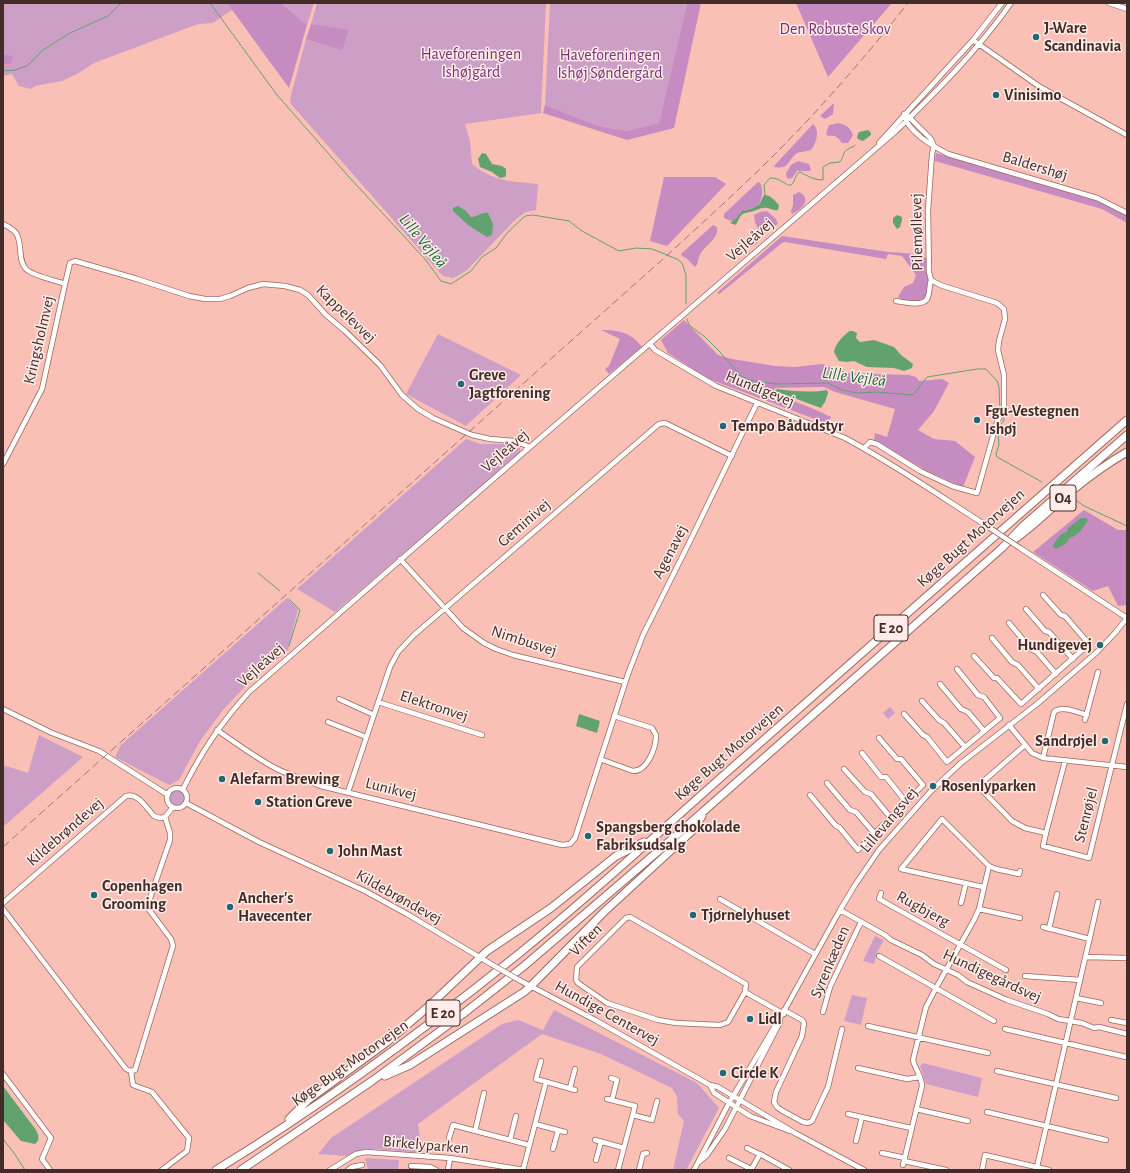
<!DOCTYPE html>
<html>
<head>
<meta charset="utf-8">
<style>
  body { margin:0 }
  #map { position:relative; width:1130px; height:1173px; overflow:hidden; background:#fac0b6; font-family:"Alegreya Sans",sans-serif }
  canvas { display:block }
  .frame { position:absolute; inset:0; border:4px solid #432c28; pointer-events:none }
</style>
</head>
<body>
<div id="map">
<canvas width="1130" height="1173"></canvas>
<div class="frame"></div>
</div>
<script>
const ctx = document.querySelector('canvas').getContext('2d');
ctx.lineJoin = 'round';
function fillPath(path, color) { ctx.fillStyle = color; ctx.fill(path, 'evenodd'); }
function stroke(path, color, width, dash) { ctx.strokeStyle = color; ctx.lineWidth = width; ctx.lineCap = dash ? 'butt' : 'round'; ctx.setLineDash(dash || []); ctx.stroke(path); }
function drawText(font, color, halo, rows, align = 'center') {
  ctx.font = font + ' "Alegreya Sans",sans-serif'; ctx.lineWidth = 3; ctx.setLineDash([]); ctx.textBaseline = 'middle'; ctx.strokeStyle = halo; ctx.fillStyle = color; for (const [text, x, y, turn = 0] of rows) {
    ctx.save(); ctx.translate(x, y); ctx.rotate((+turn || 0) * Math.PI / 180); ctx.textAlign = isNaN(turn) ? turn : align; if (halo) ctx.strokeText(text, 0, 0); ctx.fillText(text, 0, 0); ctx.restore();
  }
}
fillPath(new Path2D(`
  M3 3H227L232 10 213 23 198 24 94 63 77 74 62 81 35 86 31 89 19 86 12 74 3 76V65L11 64 14 57 3 53Z
  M281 3H314L307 25Z
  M317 3H546L541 113 465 124 470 141 472 164C494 182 511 181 538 184L536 210 526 212 516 219 466 271 453 278 443 276 433 265 291 104 290 99 306 39 340 50 349 31 311 24Z
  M550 3H687L659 123 626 131 599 126 545 105Z
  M438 334 521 375 466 426 406 394Z
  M466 439 480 444H512L520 448V453L335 612 297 589Z
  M287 598 298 609 288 650 250 681 223 710 200 741 179 780 169 785 115 757 121 745Z
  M890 707 895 713 888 719 883 713Z
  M39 735 83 757 3 827V765L28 773Z
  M169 798a8 8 0 1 1 16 0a8 8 0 1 1-16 0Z
  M875 936 884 940 877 952 874 964 863 961Z
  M852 995 867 998 861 1025 844 1021Z
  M554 1010 697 1083 719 1108 686 1170H673L684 1121 678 1114 677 1097 672 1088 601 1054 542 1034 418 1124 422 1153 376 1149 358 1151 347 1156 318 1154 331 1138 502 1024 518 1020 543 1030Z
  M923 1063 982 1078 978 1097 926 1084 920 1066Z
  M365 1158 399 1160 398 1170H368Z`), '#cd9fc7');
fillPath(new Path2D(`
  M227 3H281L307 25 289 88Z
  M687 3H701L674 128 627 140 543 113 545 105 599 126 626 131 659 123Z
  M796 3H892L828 77Z
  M311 24 349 30 343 48 340 50 306 39Z
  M3 53 14 57 11 64 3 65Z
  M834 103 833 114 825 119 820 116Z
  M838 123C846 125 850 127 853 135L848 143H842C838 138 835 134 828 136L826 134 829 125Z
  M813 124C820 130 817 142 811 150 807 152 799 151 796 154 787 161 789 170 775 167L774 166Z
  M936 153 1100 202 1127 215V223L1102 209 935 161Z
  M798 161 809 164 811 170 809 171H797L793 177 790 179 787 178 786 173 791 165Z
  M664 177H715L726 184 667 246 650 241Z
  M758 182 760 183C764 191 762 197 759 205L748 210 742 211 734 220 731 221 724 218V214Z
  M799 192C813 199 801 210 792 214L791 211 793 205V195Z
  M767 211 775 218 778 223C773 229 766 236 759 231L755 222 754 215 760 212Z
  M713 225 717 227C719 240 704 245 700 255 697 260 699 264 695 267L686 258 682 256 681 254Z
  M754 235 759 239C756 246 751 248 744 247V241L748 237Z
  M782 236 888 252 917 254 926 258C928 272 932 291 922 302L903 300 898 297 904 287 913 283 916 275 902 256 888 254 886 259 785 242 782 243 718 295V292Z
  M684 320 718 355 732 359 775 366 795 367 822 364 848 373 909 375 916 377 919 381 942 379 949 383 934 411 918 430 934 439 955 441 975 457 963 487 927 471 874 440 875 433 887 437 895 409 835 392 824 387 775 388 773 393 814 409 831 417 828 424 709 379 668 353 661 340Z
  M601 330C618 330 631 332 642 347L609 374 605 369 609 366 620 339Z
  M1084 510 1118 530H1127V605L1118 606 1108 586 1093 591 1033 552Z`), '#c68bc0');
fillPath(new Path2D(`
  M868 130 871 133V135L863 141 858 139 857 137 859 132Z
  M482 153 486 154 492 164 502 166 506 169V175L505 177 500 178 492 172 480 167 478 159Z
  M764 195C771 195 774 200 779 205L778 210C772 211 769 207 763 208 760 208 757 210 754 211 741 214 742 212 736 225L730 223 736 218 742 211 748 210 759 205Z
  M458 206 465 210 471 217C478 217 481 212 488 213L493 224 492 235 487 237 468 225 453 211V208Z
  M897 215 902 217V220L900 227 897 229 893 223V218Z
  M849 331H853L857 333 856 338 860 342 874 340 894 347 901 355 913 364 912 368 904 371 894 368 867 367 854 361 847 362 839 361 834 352C836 342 842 338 849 331Z
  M777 389C793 391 810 393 827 390L828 393 825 402 821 408 775 391Z
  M1081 518H1086L1088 520C1083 527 1079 536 1069 538 1067 545 1062 546 1055 549L1053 546C1056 540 1060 533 1067 532L1068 528Z
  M579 714 600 721 597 733 576 726Z
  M3 1086 36 1130C39 1136 40 1140 35 1144L21 1141 3 1120Z`), '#61a26f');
stroke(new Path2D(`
  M210 3 277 95 349 177 425 259 441 281 451 284 471 271 482 257 496 248 507 233 525 216 533 215 569 221 582 231 619 251 636 248 652 249 677 259 682 263 686 275V304
  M3 71 15 70 27 66 43 50 70 33 108 16 120 4 126 3
  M765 195 764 185 770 178C779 177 788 187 791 185 796 182 794 174 800 172 807 176 815 180 823 180V167L830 163 840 162C846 153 841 151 853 147L855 145
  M687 319 689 325 705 337 720 352 740 375 749 380 775 384 828 383 842 390 857 393 874 392 913 395 927 377 977 369H986L997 381 999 387 1000 411
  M1003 415 1004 420 998 429 999 445 996 454 997 457 1042 482
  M1073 498 1084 506 1127 526
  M258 573 280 591
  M289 599 300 610 289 646
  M3 1139 14 1153 25 1170`), '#61a26f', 1);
const minor = new Path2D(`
  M1109 3 1127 9
  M973 40 1040 87 1127 135
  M904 114C908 133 933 146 948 154L1097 198 1127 213
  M908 116 931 139 934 146
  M879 143 973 40 1002 3
  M3 224C7 226 13 229 16 233 23 243 17 259 26 269 33 276 54 280 65 284L70 263 75 261 137 279 189 296 205 299H220L230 296 248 288 263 284 285 286 300 290 308 295 326 315 345 331 380 365 402 395 418 409 433 418 472 435 490 439 514 441 530 447
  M896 301C903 302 923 307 927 299 930 294 929 286 931 280
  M650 344 655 350 716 386 845 438C894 464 940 496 987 526
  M864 448 870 442 877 444 920 471 952 486 977 493 997 422 1004 408V375L998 350 999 341 1005 319 1004 309 997 303 940 285 931 280 929 272 928 210 932 154 934 146
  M3 464 42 389 65 284
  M1020 548 1127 618
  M400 559 463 628 484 643 496 649 513 655 625 682
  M1026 609 1045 631 1049 632 1073 659
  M1009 623 1031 649 1037 652 1056 674
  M992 638 1012 662 1018 665 1039 689
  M974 656 994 678H997L1021 704 1089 644 1065 616 1061 615 1043 595
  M940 684 961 709 968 712 984 731
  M339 699 374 715
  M922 701 939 720 944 723 965 747
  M378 702 482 735
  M3 709 52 733 99 751 168 795
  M904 714 923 735 927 737 947 762 1000 718 984 697 978 695 957 669
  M1085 720 1098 672
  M328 722 366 737
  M1009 725 1032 753 1043 758 1127 767
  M217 730C237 744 256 758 277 769 291 776 307 780 321 786L562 845 570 844 575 838 628 674 643 635 691 539 757 403
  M1025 745 978 786 1012 821 1025 828 1046 833 1065 761
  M862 753 881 777H886L906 802
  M1043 758 1054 712C1061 705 1077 712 1087 715
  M600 759 633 771C648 771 656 747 656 735L652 728 614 716
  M844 769 865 792 871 794 891 818
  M827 783 850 810 856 812 875 834
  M167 798a10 10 0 1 1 20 0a10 10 0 1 1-20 0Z
  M183 789C202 751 220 724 249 692L530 447 896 131C937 91 978 50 1011 3
  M348 792 390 667 398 652 414 635 659 424 665 423 732 456
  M810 795 836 826 839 827 858 850 923 785 901 759H897L879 738
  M186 803 259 842 365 891 407 914 491 964
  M1046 833 1043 846 1089 858 1127 704
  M983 887 901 869 942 819 989 866 996 869 1019 874 1020 871
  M881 893 879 899 1006 970
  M720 899 815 954
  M3 903 126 796C138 792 147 809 154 816L160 818 165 817 173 807
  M961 903 966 883
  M3 909 126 1069 131 1071 135 1070 173 946 171 939 147 907 170 840V833L165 817
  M979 909 1020 918
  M840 910 885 935 891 940 922 955 934 964 958 975 967 982 1007 1000 1048 1014 1058 1019 1082 1023 1094 1028 1099 1027 1127 1034
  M630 917 746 984 745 992 728 1022 720 1025 676 1023 658 1020 607 1003 578 983 576 980 577 967 626 918Z
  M1043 927 1090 939
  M1049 929 1057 894
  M879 956 994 1021
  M1086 957 1127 958
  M1025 976 1080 980
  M519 980 595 1020 710 1085 718 1087 795 1133 864 1170
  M745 992 784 1014
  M1076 998 1101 1003
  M784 1010 802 1020 804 1023 802 1036 776 1092 774 1102 777 1107 781 1110 803 1122 808 1123 812 1121 828 1087 842 1029
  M823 1012 830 987 861 922
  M1111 1020 1127 1023
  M868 1026 988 1053
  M1005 1029 1126 1057
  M541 1061 536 1079 575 1090
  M858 1068 907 1079 920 1077
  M131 1071 133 1085 152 1092 189 1138 187 1151 162 1170
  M997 1071 1116 1098
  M3 1074 51 1138 42 1159 50 1170
  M611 1078 617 1080 612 1100
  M710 1085 714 1093 750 1116 790 1131
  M570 1088 575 1069
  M607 1099 635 1106 618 1170
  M916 1109 968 1121
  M987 1112 1106 1140
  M848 1114 911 1128
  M633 1115 652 1120 657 1101
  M535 1124 565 1132
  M475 1131 484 1093
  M449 1138 453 1125 529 1145
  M510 1140 516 1116
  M595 1140 624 1148
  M856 1141 862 1117
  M747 1148 759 1154
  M553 1149 558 1131
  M882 1153 905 1158
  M729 1158 751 1169
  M596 1160 601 1142
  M904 1161 946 1170
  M699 1162 707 1155 725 1129 780 1022
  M903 1165 922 1086C922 1077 915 1069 913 1060L926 1007 936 988 974 920 979 909 989 866
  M411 1166 430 1167 436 1170
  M1037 1167 1098 902
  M330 1170 356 1154 366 1152 450 1158 524 1170
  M348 1170 352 1167 362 1165
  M448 1170 450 1158
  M523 1170 546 1082
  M639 1170 643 1154 647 1153
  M694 1170 729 1103 784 1011 840 910 855 885 879 850 931 791 961 763 1037 704 1097 652 1115 633 1127 618
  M751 1170 760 1154 789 1170
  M982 1170 985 1155 1049 1170`);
const highway = new Path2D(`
  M1015 539C1036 524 1054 505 1074 489 1091 475 1108 463 1127 452
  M385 1076 410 1065 524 992 531 986 604 912 692 831 702 816
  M289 1119 308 1100 387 1042 429 1006 487 951 551 908 616 856 644 842
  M216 1170C321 1106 420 1033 516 956 588 898 656 835 726 773 860 655 993 537 1127 420
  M241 1170 372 1081 463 1014 524 966 663 847 1002 548 1022 527 1127 435`);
stroke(minor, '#9a675e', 6);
stroke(highway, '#9a675e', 9);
stroke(minor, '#fff', 4.5);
stroke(highway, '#fff', 7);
stroke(new Path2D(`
  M3 847 663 259C697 228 731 197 763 166 815 115 863 60 908 3`), '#9e766f', 1, [8, 4]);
const minorBridge = new Path2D(`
  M987 526 1020 548
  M491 964 519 980`);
stroke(minorBridge, '#9a675e', 6, []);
stroke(minorBridge, '#fff', 4.5);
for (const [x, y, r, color] of [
  [1036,37,4,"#206974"],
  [996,95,4,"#206974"],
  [461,384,4,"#206974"],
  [977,420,4,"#206974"],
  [723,426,4,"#206974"],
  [1100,645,4,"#206974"],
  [1105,741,4,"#206974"],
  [222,779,4,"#206974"],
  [933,786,4,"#206974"],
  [258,802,4,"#206974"],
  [588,836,4,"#206974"],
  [330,851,4,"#206974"],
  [94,895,4,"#206974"],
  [230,907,4,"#206974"],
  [693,915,4,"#206974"],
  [750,1019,4,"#206974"],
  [723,1073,4,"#206974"]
]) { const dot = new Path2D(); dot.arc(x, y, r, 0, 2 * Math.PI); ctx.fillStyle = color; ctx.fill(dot); stroke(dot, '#ffece9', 1.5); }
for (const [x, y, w] of [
  [1063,498,26],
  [891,628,34],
  [443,1013,34]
]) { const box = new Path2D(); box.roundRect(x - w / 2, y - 13, w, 26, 3); ctx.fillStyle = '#ffece9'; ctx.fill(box); stroke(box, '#432c28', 1); }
drawText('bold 15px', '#432c28', null, [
  ["O4",1063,498],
  ["E 20",891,628],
  ["E 20",443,1013]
]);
drawText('bold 16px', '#432c28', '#ffece9', [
  ["J-Ware",1044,28],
  ["Scandinavia",1044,46],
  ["Vinisimo",1004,95],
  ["Greve",469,375],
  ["Jagtforening",469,393],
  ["Fgu-Vestegnen",985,411],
  ["Ishøj",985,429],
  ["Tempo Bådudstyr",731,426],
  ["Hundigevej",1092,645,"right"],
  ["Sandrøjel",1097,741,"right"],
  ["Alefarm Brewing",230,779],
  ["Rosenlyparken",941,786],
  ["Station Greve",266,802],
  ["Spangsberg chokolade",596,827],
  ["Fabriksudsalg",596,845],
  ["John Mast",338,851],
  ["Copenhagen",102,886],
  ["Grooming",102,904],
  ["Ancher's",238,898],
  ["Havecenter",238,916],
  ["Tjørnelyhuset",701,915],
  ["Lidl",758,1019],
  ["Circle K",731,1073]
], 'left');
drawText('16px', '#783274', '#ffece9', [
  ["Den Robuste Skov",835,29],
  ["Haveforeningen",471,54],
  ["Ishøjgård",471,72],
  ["Haveforeningen",610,55],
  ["Ishøj Søndergård",610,73]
]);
drawText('16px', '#432c28', '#ffece9', [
  ["Baldershøj",1035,166,17],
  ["Pilemøllevej",917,232,-91],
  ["Vejleåvej",750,240,-41],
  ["Kappelevvej",346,314,44],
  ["Kringsholmvej",39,340,-77],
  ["Hundigevej",760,389,22],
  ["Vejleåvej",505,451,-41],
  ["Geminivej",524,523,-41],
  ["Køge Bugt Motorvejen",971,538,-42],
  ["Agenavej",670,552,-63],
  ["Nimbusvej",524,641,18],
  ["Vejleåvej",261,665,-42],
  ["Elektronvej",434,706,18],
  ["Køge Bugt Motorvejen",729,752,-41],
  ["Lunikvej",391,789,14],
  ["Stenrøjel",1086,815,-76],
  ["Lillevangsvej",889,820,-50],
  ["Kildebrøndevej",65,832,-41],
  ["Kildebrøndevej",399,897,29],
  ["Rugbjerg",923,909,29],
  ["Viften",586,940,-45],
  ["Syrenkæden",830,962,-67],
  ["Hundigegårdsvej",992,976,25],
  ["Hundige Centervej",607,1013,29],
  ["Køge Bugt Motorvejen",350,1063,-35],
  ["Birkelyparken",426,1145,5]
]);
drawText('italic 17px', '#1f6535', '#ffece9', [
  ["Lille Vejleå",423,241,50],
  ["Lille Vejleå",854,377,8]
]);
</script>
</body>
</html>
